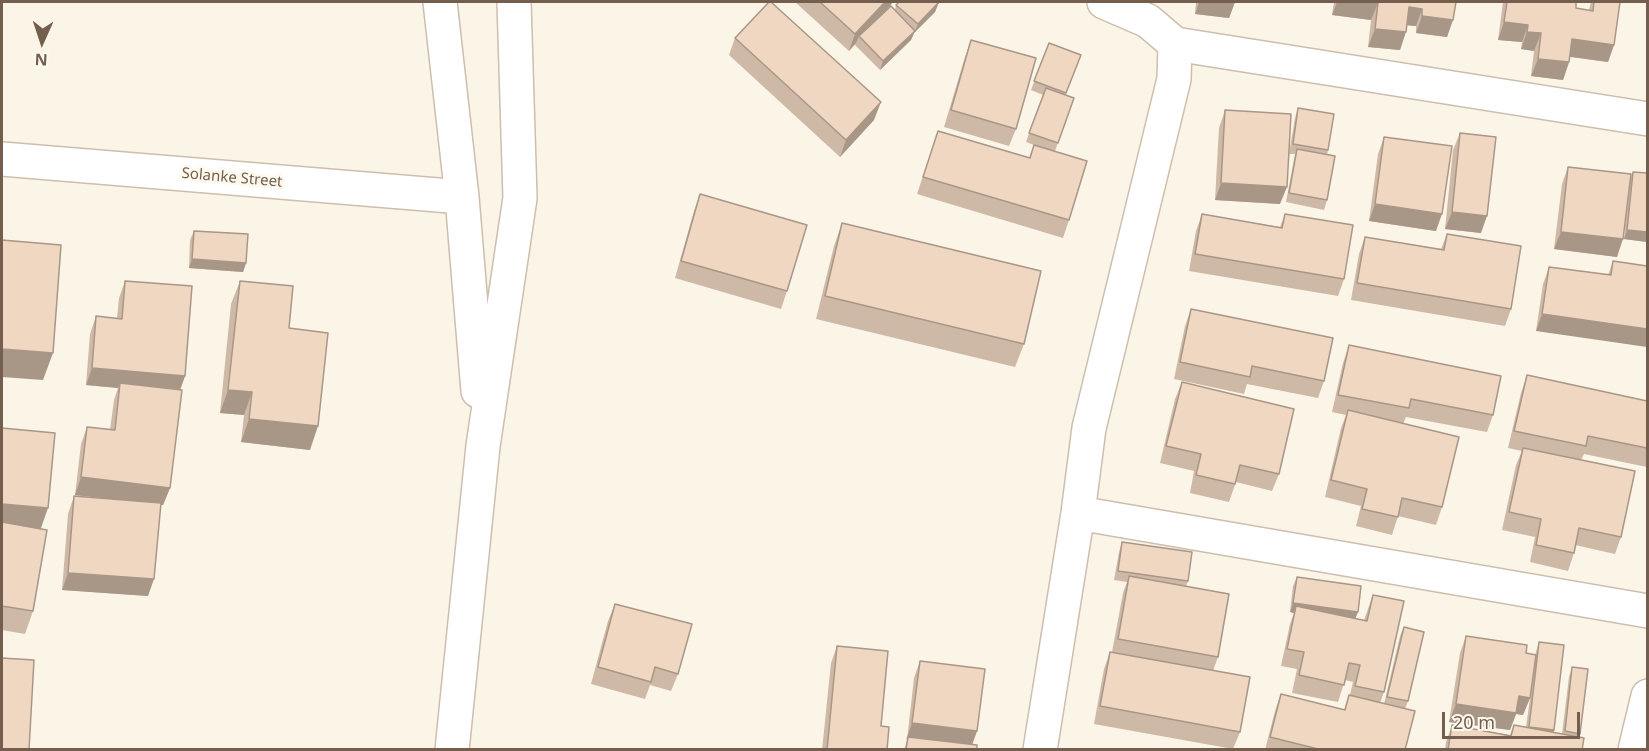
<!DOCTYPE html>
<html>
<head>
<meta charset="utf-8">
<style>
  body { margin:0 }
  #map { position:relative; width:1649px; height:751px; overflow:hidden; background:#fbf5e8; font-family:"Noto Sans",sans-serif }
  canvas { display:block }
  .frame { position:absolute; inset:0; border:3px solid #745e4d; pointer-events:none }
  .north { position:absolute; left:12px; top:12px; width:60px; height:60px; -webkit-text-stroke:4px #fef9ee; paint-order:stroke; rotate:183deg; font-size:16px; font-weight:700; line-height:24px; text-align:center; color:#745e4d }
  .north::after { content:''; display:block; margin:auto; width:21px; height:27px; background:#745e4d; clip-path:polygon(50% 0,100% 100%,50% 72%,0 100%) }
  .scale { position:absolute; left:1442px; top:712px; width:138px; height:27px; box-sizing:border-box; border:3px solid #745e4d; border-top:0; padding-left:8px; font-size:18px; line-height:21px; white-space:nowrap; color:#745e4d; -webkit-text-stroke:4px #fef9ee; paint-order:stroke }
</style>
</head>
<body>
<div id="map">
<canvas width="1649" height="751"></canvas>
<div class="frame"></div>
<div class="north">N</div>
<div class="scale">20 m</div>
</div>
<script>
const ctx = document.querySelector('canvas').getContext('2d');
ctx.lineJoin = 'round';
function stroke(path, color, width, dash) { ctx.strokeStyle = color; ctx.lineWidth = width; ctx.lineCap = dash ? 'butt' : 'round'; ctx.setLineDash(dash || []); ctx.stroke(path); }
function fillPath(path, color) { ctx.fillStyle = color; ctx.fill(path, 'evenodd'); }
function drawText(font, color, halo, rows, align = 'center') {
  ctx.font = font + ' "Noto Sans",sans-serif'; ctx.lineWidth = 6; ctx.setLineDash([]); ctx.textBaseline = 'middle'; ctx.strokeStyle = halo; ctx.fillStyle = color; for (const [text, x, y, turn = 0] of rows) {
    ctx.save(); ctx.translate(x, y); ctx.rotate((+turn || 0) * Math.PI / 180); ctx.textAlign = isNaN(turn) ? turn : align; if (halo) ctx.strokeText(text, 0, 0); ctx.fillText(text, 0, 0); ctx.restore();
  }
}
const minor = new Path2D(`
  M440 2 462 197 478 391
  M1175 44 1648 119
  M2 159 462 197
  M1078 513 1648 611
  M452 750 483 446 520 198 514 2
  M1040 750 1078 513 1089 428 1174 79 1175 44 1148 21 1104 2
  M1635 750 1648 696`);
stroke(minor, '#cdbeae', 36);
stroke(minor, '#fff', 33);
fillPath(new Path2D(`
  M795 2H892L891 5 885 11 895 10 896 5 939 2 935 12 914 33 911 40 880 70 855 45 856 43 849 51Z
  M1196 2H1235L1229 18 1195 14Z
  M1334 2H1456L1447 37 1416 33V26L1407 25 1400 50 1368 47 1371 20 1332 15Z
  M1503 2H1576V8L1589 10 1591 2H1620L1614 45 1608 62 1570 57 1569 62 1563 80 1531 76 1534 51 1521 49 1522 42 1498 40Z
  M735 38 874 120 840 157 729 55Z
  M971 40 1016 129 1009 146 944 127 965 57Z
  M1049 43 1081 55 1065 95 1074 98 1055 151 1069 220 1063 238 917 194 938 131 1029 158 1034 145 1026 142 1043 95 1031 90Z
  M1298 108 1328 150 1327 155V200L1324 210 1286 202 1295 154H1289L1295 118Z
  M1225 110 1280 204 1215 200 1219 128Z
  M1460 133 1481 233 1445 229 1453 150Z
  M1384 137 1436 231 1369 221 1378 154Z
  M1568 167 1631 177 1633 172 1647 242 1624 239 1626 215 1617 257 1554 249 1562 184Z
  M700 194 787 291 781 309 675 278 694 211Z
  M1202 214 1280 227 1285 214 1344 279 1338 296 1189 271 1196 231Z
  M842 223 1024 344 1015 367 816 319 834 246Z
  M194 231 246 263 243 272 189 268 190 240Z
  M1447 234 1511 309 1505 326 1351 300 1359 254 1365 237 1441 249Z
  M1613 261 1647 266 1536 331 1543 284 1549 267 1608 275Z
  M125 281 185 376 180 390 170 488 163 505H160L148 596 62 590 68 514 74 496 113 499 75 495 81 444 87 427 110 430 114 400 118 388 86 385 90 334 96 316 117 318 119 298Z
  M240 281 289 328 310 450 241 442 244 415 220 413 231 304Z
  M1191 309 1324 381 1318 398 1247 384 1244 394 1174 379 1185 326Z
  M1349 345 1493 415 1487 432 1406 417 1403 424 1442 507 1436 525 1398 516 1392 535 1356 526 1361 506 1325 497 1341 428 1346 415 1332 412 1343 363Z
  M1527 375 1647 401V467L1584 454 1581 460 1621 537 1615 554 1575 545 1574 553 1568 571 1530 562 1535 537 1502 530 1516 465 1522 451 1508 448 1521 393Z
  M1182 382 1279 474 1272 491 1236 482 1229 502 1190 493 1194 471 1160 463 1175 399Z
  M2 428 41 528 33 611 25 634 2 630Z
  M1122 542 1188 581 1186 586 1218 657 1213 671 1240 732 1233 749 1094 724 1104 669 1110 652H1112L1123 593 1127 582 1114 580 1119 552Z
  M1297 577 1355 618 1364 620 1373 595 1384 692 1380 703 1384 704 1400 636 1404 627 1408 701 1405 709V750H1265L1275 711 1281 694 1344 710 1349 695H1350L1353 682 1345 680 1338 702 1292 693 1297 669 1281 666 1290 624 1294 613 1290 612 1293 586Z
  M615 604 678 674 671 691 650 685 645 699 591 684 608 621Z
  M1466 636 1535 655 1539 642 1554 730V732L1562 734 1569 677 1572 667 1580 734 1579 737 1582 750H1445L1446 742 1452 725 1510 735 1514 725 1526 727 1532 684 1530 698 1523 715 1516 714 1510 730 1449 722 1460 653Z
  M837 646 881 726 887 750H822L831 663Z
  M920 661 977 731 972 744 977 750H904L907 740 914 678Z`), '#ceb9a6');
fillPath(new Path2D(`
  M885 2H892L891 5 861 38 859 36 856 43 849 51 855 34Z
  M939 2 935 12 914 33 918 24Z
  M1199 2H1235L1229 18 1195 14Z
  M1337 2H1369L1378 3 1371 20 1332 15Z
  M1409 7 1422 9 1416 26 1403 25Z
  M1422 16 1453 20 1447 37 1416 33Z
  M1504 22 1528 25 1522 42 1498 40Z
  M1375 29 1406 32 1400 50 1368 47Z
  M915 31 911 40 880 70 883 61Z
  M1527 32 1541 33 1534 51 1521 49Z
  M1572 39 1614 45 1608 62 1565 56Z
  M1538 59 1569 62 1563 80 1531 76Z
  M881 102 874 120 840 157 846 140Z
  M1221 183 1287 187 1280 204 1215 200Z
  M1375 204 1442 214 1436 231 1369 221Z
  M1452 212 1487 216 1481 233 1445 229Z
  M1627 230 1647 232V242L1624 239Z
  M1561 232 1623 239 1617 257 1554 249Z
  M192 259 246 263 243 272 189 268Z
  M1542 314 1647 329V347L1536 331Z
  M2 349 53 353 43 380 2 377Z
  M92 368 185 376 179 393 120 383 118 388 86 385Z
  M228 390 252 392 244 415 220 413Z
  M249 419 318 426 310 450 241 442Z
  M81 477 170 488 163 505 75 495Z
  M2 504 48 508 40 531 2 528Z
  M68 573 154 579 148 596 62 590Z
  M1293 603 1358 612 1354 622 1296 606 1294 613 1290 612Z
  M1519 696 1530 698 1523 715 1516 714 1510 730 1449 722 1456 704Z
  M912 723 977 731 971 748 908 737 906 740Z
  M1529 727 1554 730 1551 739Z`), '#a89687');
const building = new Path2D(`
  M769 2H771L881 102 846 140 735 38Z
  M820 2H885L855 34Z
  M899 2H939L918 24 896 5Z
  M1369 2H1456L1453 20 1422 16V9L1409 7 1406 32 1375 29 1378 3Z
  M1507 2H1576V8L1593 11 1594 2H1620L1614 45 1572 39 1569 62 1538 59 1541 33 1527 32 1528 25 1504 22Z
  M891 6 915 31 883 61 859 36Z
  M971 40 1036 58 1016 129 951 110Z
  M1049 43 1081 55 1066 93 1034 81Z
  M1046 88 1074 98 1058 143 1029 133Z
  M1298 108 1334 114 1328 150 1293 144Z
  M1225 110 1291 114 1287 187 1221 183Z
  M938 131 1030 158 1034 145 1087 161 1069 220 923 177Z
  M1460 133 1496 137 1487 216 1452 212Z
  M1384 137 1452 146 1442 214 1375 204Z
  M1297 149 1335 156 1327 200 1289 193Z
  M1568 167 1631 174 1623 239 1561 232Z
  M1633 172 1647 173V232L1627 230Z
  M700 194 807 225 787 291 681 261Z
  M1202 214 1282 228 1285 214 1353 225 1344 279 1195 254Z
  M842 223 1041 271 1024 344 825 296Z
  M194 231 248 234 246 263 192 259Z
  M1447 234 1521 246 1511 309 1357 283 1365 237 1444 250Z
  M2 240 61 245 53 353 2 349Z
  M1613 261 1647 266V329L1542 314 1549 267 1611 275Z
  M125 281 192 286 185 376 92 368 96 316 122 319Z
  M240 281 293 286 289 328 328 333 318 426 249 419 252 392 228 390Z
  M1191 309 1333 338 1324 381 1252 366 1250 377 1180 362Z
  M1349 345 1501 376 1493 415 1411 399 1409 408 1338 395Z
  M1527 375 1647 401V448L1588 436 1586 446 1514 431Z
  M1182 382 1294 409 1279 474 1240 465 1235 484 1196 475 1201 454 1166 446Z
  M120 383 182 390 170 488 81 477 87 427 115 430Z
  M1348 410 1459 437 1442 507 1402 498 1398 517 1362 509 1367 489 1331 480Z
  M2 428 55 433 48 508 2 504Z
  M1523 448 1635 471 1621 537 1579 528 1574 553 1536 545 1541 519 1509 512Z
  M74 496 161 503 154 579 68 573Z
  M2 522 47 530 33 611 2 606Z
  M1122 542 1192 552 1188 581 1118 571Z
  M1129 576 1229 594 1218 657 1118 639Z
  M1297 577 1361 586 1358 612 1293 603Z
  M1373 595 1404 601 1384 692 1355 686 1360 665 1349 663 1344 685 1299 675 1304 652 1287 649 1296 606 1367 621Z
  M615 604 692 624 678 674 655 667 651 682 598 667Z
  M1404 627 1424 632 1408 701 1387 697Z
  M1466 636 1527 645 1526 653 1536 655 1530 698 1519 696 1516 713 1456 704Z
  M1539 642 1564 645 1554 730 1529 727Z
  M837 646 888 651 881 726 889 727 887 750H827Z
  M1110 652 1250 677 1240 732 1100 706Z
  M2 658 34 660 29 750H2Z
  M920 661 985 669 977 731 912 723Z
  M1572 667 1588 669 1580 734 1565 731Z
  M1281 694 1345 710 1349 695 1415 711 1405 750H1322L1270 737Z
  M1452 725 1511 736 1514 725 1584 738 1582 750H1448Z
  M908 737 977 745V750H906Z`);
fillPath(building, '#f0d7c1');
stroke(building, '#a89687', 1.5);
drawText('15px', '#745e4d', '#fef9ee', [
  ["Solanke Street",232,178,5]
]);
</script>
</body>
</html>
